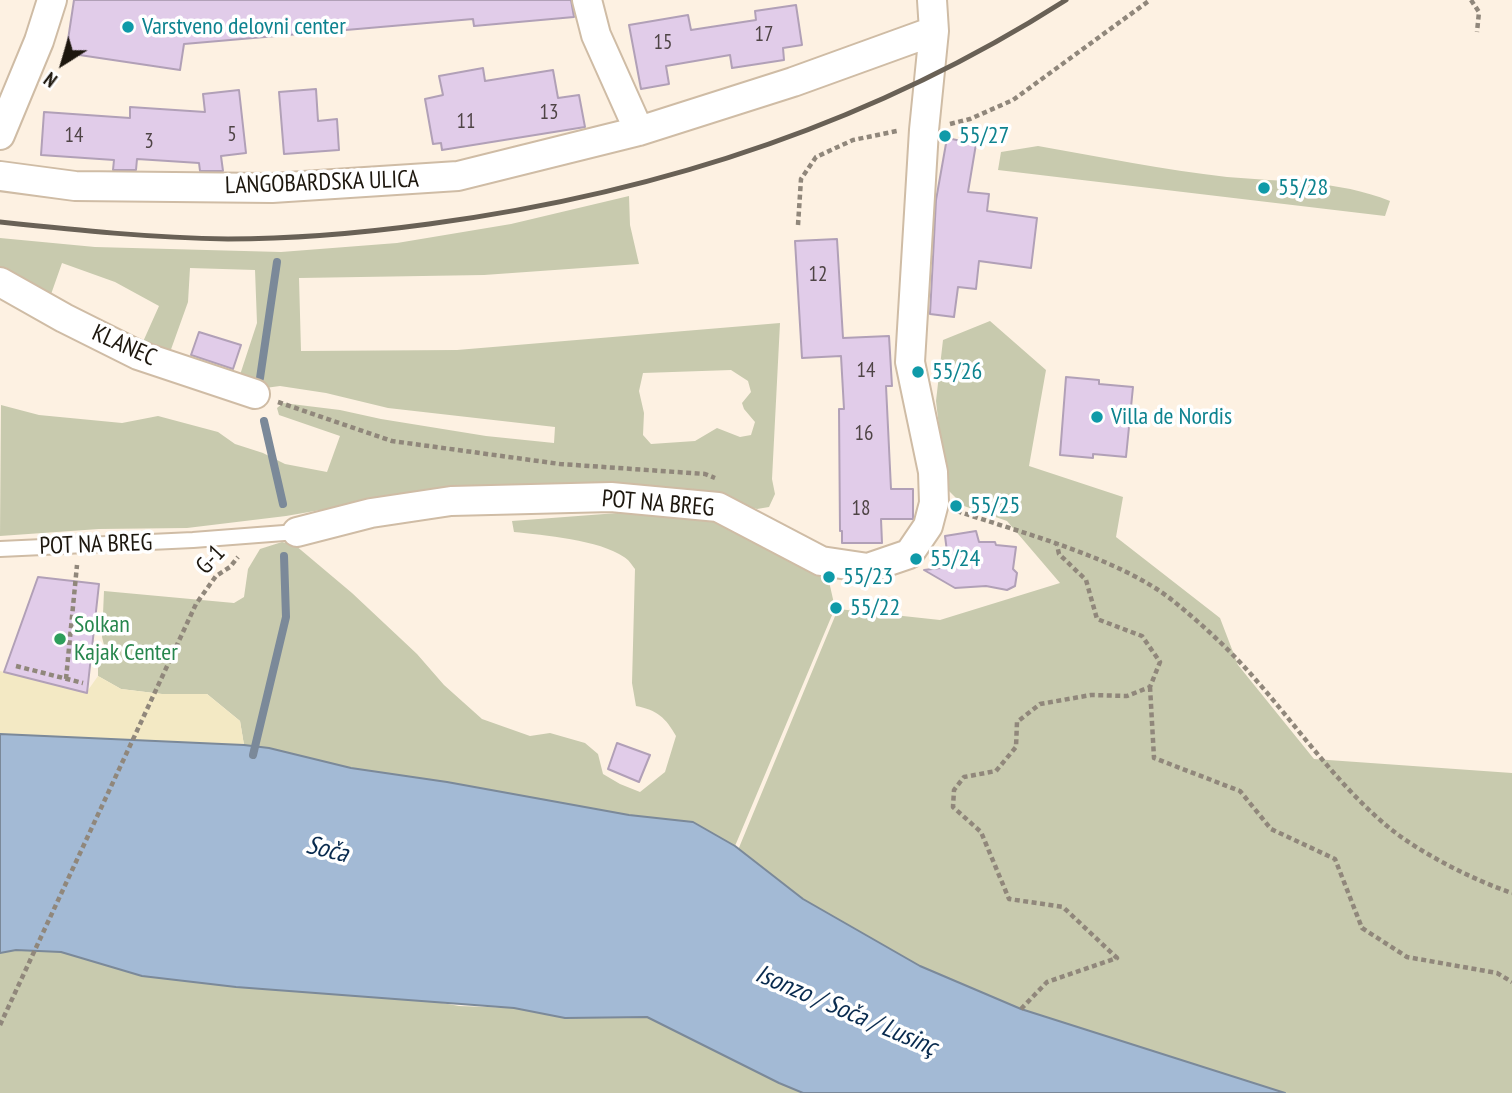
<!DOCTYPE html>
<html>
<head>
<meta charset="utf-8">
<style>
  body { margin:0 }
  #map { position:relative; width:1512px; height:1093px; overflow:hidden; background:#fdf1e2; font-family:"PT Sans Narrow",sans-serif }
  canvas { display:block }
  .north { position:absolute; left:28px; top:28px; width:70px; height:70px; -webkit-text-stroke:5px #fff; paint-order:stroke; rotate:217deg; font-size:19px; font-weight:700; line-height:28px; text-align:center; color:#1d170e }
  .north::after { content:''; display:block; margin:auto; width:24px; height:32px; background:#1d170e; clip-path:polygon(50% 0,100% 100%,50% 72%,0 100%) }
</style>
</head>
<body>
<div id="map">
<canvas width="1512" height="1093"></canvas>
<div class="north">N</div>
</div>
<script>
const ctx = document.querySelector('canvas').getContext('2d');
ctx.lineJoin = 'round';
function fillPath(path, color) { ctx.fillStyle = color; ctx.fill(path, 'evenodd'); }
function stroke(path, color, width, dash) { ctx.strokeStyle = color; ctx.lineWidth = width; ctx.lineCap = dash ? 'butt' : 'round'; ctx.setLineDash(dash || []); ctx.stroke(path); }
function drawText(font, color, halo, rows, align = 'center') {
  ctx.font = font + ' "PT Sans Narrow",sans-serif'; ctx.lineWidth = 7; ctx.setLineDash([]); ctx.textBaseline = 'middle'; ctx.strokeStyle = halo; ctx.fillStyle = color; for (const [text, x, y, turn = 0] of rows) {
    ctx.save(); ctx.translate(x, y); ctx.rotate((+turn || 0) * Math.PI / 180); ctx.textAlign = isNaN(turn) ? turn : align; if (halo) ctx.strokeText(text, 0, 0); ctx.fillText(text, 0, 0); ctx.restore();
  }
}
fillPath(new Path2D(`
  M1038 146C1101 157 1164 170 1227 177 1282 182 1338 180 1390 201L1385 216 998 170 1001 152Z
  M629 196 630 225 639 264 484 275 299 278 301 351 457 350 780 323 772 479 775 494 769 507 757 509 687 490 384 499 286 516 187 528 99 529 0 536 1 405 39 415 122 423 158 416 218 432 235 444 263 453 285 464 327 472 340 436 279 415 277 408 283 403 340 410 381 419 486 436 554 443 555 427 388 408 326 393 280 386 265 388 238 381 257 323 255 270 190 268 188 302 169 355 142 344 159 306 115 282 62 263 49 300 0 267V238L95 247 281 252 397 243 511 224ZM731 370 748 381 751 392 742 403 744 409 755 422 751 435 740 437 717 428 695 441 651 444 643 435 644 413 639 391 643 373Z
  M990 321 1046 370 1029 466 1123 497 1116 537 1220 618 1238 665 1314 759 1512 773V1093H1285L1124 1044 1021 1009 920 966 803 899 738 850 838 609 940 620 1060 583 1007 521 964 506 946 488 936 401 943 340Z
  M644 511 736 521 809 568 828 577 835 608 735 846 693 822 629 815 447 782 351 768 269 748 244 745 240 721 207 694H162L121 689 98 676V661L106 653 102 637 104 591 234 603 244 597 248 569 260 549 282 542 295 545 352 593 417 654 444 685 482 719 530 736 550 733 585 743 598 754 603 774 620 784 640 792 665 772 676 736C666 718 657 710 636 706L632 683 635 569C632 565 628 559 624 557 600 540 543 535 514 532L512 521Z
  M16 950 61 952 142 976 425 1000 459 1006 514 1008 565 1018 647 1017 779 1083 803 1093H0V953Z`), '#c8caae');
fillPath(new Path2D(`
  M0 671 86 693 98 676 121 689 162 694H207L240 721 244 745 0 734Z`), '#f3e9c4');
const water = new Path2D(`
  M0 734 244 745 269 748 351 768 447 782 629 815 693 822 735 846 803 899 920 966 1021 1009 1285 1093H803L779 1083 647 1017 565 1018 514 1008 236 987 142 976 61 952 16 950 0 953Z`);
fillPath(water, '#a3bad5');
stroke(water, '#7b8999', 2);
stroke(new Path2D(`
  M260 378 277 262
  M264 421 283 504
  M253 755 286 617 284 556`), '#7b8999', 8);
const building = new Path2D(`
  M74 0H571L574 17 474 26 473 19 184 44 180 70 66 53Z
  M796 5 802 45 783 48 784 60 732 68 730 55 666 66 669 84 641 89 629 25 688 15 691 30 756 20 755 11Z
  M483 68 485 81 553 70 558 98 579 95 585 127 442 150 441 143 433 144 425 99 443 95 439 76Z
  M316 89 318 121 337 119 339 150 284 154 279 92Z
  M239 90 246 153 221 156 223 171H200L199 163 137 159 136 170H113L114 160 41 155 44 112 130 118V107L205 112 203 94Z
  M947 138 976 144 968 192 989 194 987 211 1037 218 1031 268 979 261 976 289 958 287 954 317 930 314 936 200Z
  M837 239 843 338 889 336 892 386H886L891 489H913V519H881L882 543H842V531H840L839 409H844L841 356 802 358 795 241Z
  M199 332 241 345 233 369 191 355Z
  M1066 377 1099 380V384L1133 387 1126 457 1093 454V458L1060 455Z
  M976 531 979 542H995L996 545 1016 547 1013 569 1017 573 1015 586 1007 590 986 586 955 588 924 570 949 567 945 536Z
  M38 577 99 584 87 693 4 672Z
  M617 743 650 755 639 782 608 769Z`);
fillPath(building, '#e1cce9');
stroke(building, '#b1a0b7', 2);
const lane = new Path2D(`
  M0 549 193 540 297 532`);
const street = new Path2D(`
  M587 0 596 35 639 131
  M0 135 39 41 52 0
  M0 176 75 186 272 188 458 176 639 131 793 82 934 31
  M0 282 64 318 138 355 255 394
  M297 532 371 513 451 501 611 497 718 507 821 561 868 568 909 554 928 526 934 503 933 472 910 362 924 130 934 31 932 0`);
stroke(lane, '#cfbca5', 18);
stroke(street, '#cfbca5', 32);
stroke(new Path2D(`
  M1471 0 1479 12 1477 32
  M950 124 970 119 1013 100 1150 0
  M798 225 801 179 816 157 853 140 897 131
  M278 402 392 441 560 464 705 474 715 478
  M957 511C1022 533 1119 558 1172 600 1202 624 1231 651 1256 680 1299 729 1337 784 1387 826 1418 852 1473 880 1512 893
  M16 666 83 683
  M66 679 77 565
  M1150 687 1154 758 1240 791 1271 829 1335 859 1362 928 1407 957 1497 973 1512 982
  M1021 1009 1047 982 1117 958 1063 907 1009 899 981 832 953 807 954 790 964 777 996 771 1016 747 1017 722 1040 704 1091 695 1127 696 1150 687 1160 662 1142 636 1097 619 1086 580 1059 554 1057 545
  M0 1025 196 604 216 576 230 567 238 557`), '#90877b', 4.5, [5, 3.5]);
stroke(lane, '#fff', 14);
stroke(street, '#fff', 28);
stroke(new Path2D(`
  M0 222C76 230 152 238 228 239 295 239 362 233 429 224 655 194 872 124 1066 0`), '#696156', 5);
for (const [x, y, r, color] of [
  [128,27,7,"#0f9aa8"],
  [945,136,7,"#0f9aa8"],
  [1264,188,7,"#0f9aa8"],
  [918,372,7,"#0f9aa8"],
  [1097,417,7,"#0f9aa8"],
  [956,506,7,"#0f9aa8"],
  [916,559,7,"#0f9aa8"],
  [829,577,7,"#0f9aa8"],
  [836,608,7,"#0f9aa8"],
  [60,639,7,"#2e9e5b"]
]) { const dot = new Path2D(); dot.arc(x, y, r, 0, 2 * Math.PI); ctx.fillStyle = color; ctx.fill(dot); stroke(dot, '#fff', 2.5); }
drawText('21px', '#4e4445', null, [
  ["17",764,35],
  ["15",663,43],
  ["13",549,113],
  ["11",466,122],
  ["5",232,135],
  ["14",74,136],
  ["3",149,142],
  ["12",818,275],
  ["14",866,371],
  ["16",864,434],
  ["18",861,509]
]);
drawText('24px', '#0d838f', '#fff', [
  ["Varstveno delovni center",142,27],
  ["55/27",959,136],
  ["55/28",1278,188],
  ["55/26",932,372],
  ["Villa de Nordis",1111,417],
  ["55/25",970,506],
  ["55/24",930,559],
  ["55/23",843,577],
  ["55/22",850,608]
], 'left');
drawText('24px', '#1d170e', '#fff', [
  ["LANGOBARDSKA ULICA",322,183,-2],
  ["KLANEC",124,346,24],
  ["POT NA BREG",658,504,5],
  ["POT NA BREG",96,545,-2],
  ["G-1",211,560,-47]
]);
drawText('24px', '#27864d', '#fff', [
  ["Solkan",74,625],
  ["Kajak Center",74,653]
], 'left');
drawText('italic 26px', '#082a4e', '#fff', [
  ["Soča",327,850,14],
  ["Isonzo / Soča / Lusinç",846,1011,23]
]);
</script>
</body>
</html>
